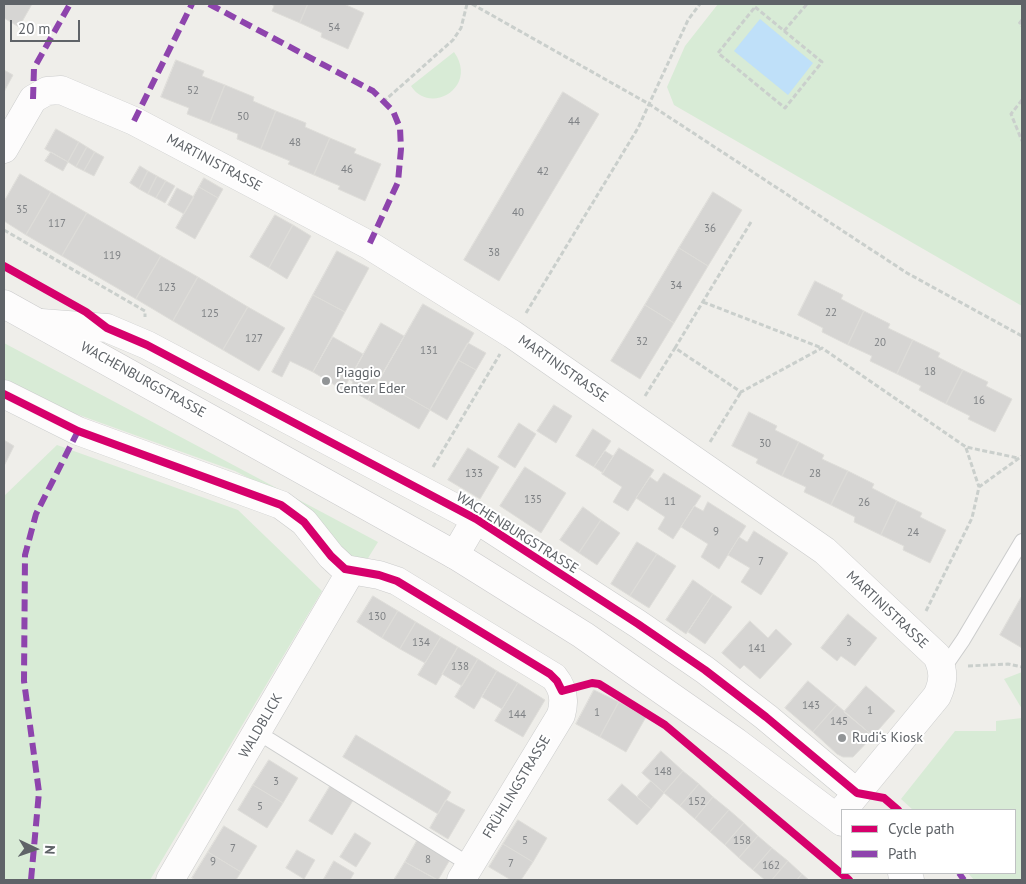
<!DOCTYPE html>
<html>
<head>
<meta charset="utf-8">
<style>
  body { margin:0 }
  #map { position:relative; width:1026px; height:884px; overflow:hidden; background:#efeeea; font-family:"PT Sans",sans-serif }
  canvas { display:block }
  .frame { position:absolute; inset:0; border:5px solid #5f6368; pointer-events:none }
  .legend { position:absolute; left:841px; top:809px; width:175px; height:65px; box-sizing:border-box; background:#fff; border:1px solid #bfc1c3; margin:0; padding:6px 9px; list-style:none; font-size:15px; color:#5f6368 }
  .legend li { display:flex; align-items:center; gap:10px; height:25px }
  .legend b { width:25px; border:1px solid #bfc1c3 }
  .north { position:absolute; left:10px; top:824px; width:50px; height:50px; -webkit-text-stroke:4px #fff; paint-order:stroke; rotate:93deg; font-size:14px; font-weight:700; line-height:20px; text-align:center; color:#5f6368 }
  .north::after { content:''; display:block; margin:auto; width:18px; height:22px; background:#5f6368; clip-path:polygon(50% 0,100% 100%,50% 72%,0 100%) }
  .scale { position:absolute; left:10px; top:20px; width:70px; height:22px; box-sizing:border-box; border:2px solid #5f6368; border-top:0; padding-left:6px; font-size:15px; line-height:18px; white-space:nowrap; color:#5f6368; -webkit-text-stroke:4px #fff; paint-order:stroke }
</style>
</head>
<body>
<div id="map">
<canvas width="1026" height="884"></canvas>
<div class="frame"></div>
<ul class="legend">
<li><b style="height:6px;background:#d6006c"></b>Cycle path</li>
<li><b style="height:6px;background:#8e44ad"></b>Path</li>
</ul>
<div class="north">N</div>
<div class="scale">20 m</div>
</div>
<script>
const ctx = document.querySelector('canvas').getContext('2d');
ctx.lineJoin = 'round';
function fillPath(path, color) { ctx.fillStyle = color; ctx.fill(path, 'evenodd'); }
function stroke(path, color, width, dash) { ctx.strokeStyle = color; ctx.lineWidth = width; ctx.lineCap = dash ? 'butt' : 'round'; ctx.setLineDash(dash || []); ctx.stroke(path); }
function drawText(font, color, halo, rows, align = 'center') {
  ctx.font = font + ' "PT Sans",sans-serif'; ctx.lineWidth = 4; ctx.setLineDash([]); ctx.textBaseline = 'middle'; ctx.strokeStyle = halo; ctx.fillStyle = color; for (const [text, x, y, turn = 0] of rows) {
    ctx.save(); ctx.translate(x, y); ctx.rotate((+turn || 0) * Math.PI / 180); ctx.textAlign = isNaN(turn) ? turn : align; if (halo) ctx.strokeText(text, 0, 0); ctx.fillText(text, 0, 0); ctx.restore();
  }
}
fillPath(new Path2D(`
  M718 4H1022V306L674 105 667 87 685 46Z
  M454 52C479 87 430 116 411 86Z
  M4 343 378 542 365 563 347 556 309 509 235 471 40 401 4 382Z
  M57 445 238 510 322 591 150 880H4V496Z
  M1022 672V709L1004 679Z
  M1022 718V880H974L968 873H1015V810H913L901 799 955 731H996V721Z`), '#d8ebd6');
fillPath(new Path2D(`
  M760 19 813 63 788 95 734 51Z`), '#bfe0f9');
const building = new Path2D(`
  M4 4H32L19 27 4 18Z
  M271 4H308L300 23 272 11 274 6Z
  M308 4H344L364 13 348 49 321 37 322 33 300 23Z
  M176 60 204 71 202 76 225 85 210 123 187 114 189 108 161 97Z
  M4 70 13 75 4 92Z
  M225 85 254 97 253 101 276 111 261 149 237 139 238 134 210 123Z
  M563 92 599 114 499 281 464 260Z
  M276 111 306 123 305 127 330 138 314 175 288 164 290 161 261 149Z
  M56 129 79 142 68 162 45 149Z
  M330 138 356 149 354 153 381 164 365 201 338 189 340 186 314 175Z
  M79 142 87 147 76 167 68 162Z
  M87 147 95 152 84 171 76 167Z
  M51 152 68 162 63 171 45 161Z
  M95 152 104 157 94 176 84 171Z
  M140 166 148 171 139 189 130 183Z
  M148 171 157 176 148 194 139 189Z
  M20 174 51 192 26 235 4 221V202Z
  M157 176 166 181 156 198 148 194Z
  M204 178 223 189 218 198 199 187Z
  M166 181 175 186 165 203 156 198Z
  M199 187 218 198 195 239 176 228Z
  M177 188 194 197 184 214 168 205Z
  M51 192 87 213 62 256 26 235Z
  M713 192 742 210 708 266 679 248Z
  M87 213 161 256 136 299 62 256Z
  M275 215 293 225 269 268 250 257Z
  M293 225 311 236 287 279 269 268Z
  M679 248 708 266 674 323 645 305Z
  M337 251 369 268 345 312 313 295Z
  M161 256 198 277 173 321 136 299Z
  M198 277 248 307 223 350 173 321Z
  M815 281 843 295 841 299 864 311 848 345 822 332 823 328 798 315Z
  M313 295 345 312 313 372 290 361 282 377 272 372Z
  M423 304 474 333 430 410 379 381Z
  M645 305 674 323 640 379 611 361Z
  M248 307 285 328 259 371 223 350Z
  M864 311 890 324 888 328 913 340 897 374 870 361 872 356 848 345Z
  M381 323 404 336 374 388 352 375Z
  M333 337 363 354 343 390 313 372Z
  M913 340 940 353 938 357 963 370 946 404 919 390 921 386 897 374Z
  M468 343 486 353 476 370 458 360Z
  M458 360 476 370 447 420 430 410Z
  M963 370 988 382 986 386 1012 399 995 432 968 419 970 416 946 404Z
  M352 375 374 388 368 400 349 389 353 382 349 379Z
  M379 381 430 410 419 429 368 400Z
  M554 405 572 416 556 443 537 431Z
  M749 412 777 426 775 430 799 442 782 476 756 463 758 459 732 446Z
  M519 423 536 434 515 468 498 457Z
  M593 429 611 441 594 467 576 456Z
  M4 440 14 446 4 466Z
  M799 442 824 455 822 459 848 471 831 505 804 492 806 487 782 476Z
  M468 448 499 467 480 499 448 480Z
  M619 448 654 470 628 511 613 502 622 487 602 474Z
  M605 451 613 456 603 473 594 467Z
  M525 467 566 493 541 533 500 506Z
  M848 471 874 484 872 488 897 501 881 535 854 522 855 517 831 505Z
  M664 473 701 496 673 539 658 529 665 517 636 498 650 477 657 482Z
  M897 501 922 513 920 517 946 530 930 563 903 550 904 546 881 535Z
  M708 502 746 526 719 569 701 557 708 544 681 527 694 506 703 511Z
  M583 507 601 520 579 553 560 540Z
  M601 520 620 533 597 565 579 553Z
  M754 531 788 553 761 595 741 582 750 568 728 555 739 537 747 542Z
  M637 542 657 554 630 596 611 584Z
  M657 554 676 566 649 608 630 596Z
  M693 580 713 594 686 634 666 620Z
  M713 594 732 607 705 644 688 632Z
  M373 596 398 611 382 638 357 622Z
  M1022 596V648L1000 635Z
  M398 611 416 622 400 649 382 638Z
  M848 614 877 638 855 666 841 656 837 661 821 648Z
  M750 621 768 638 776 629 792 644 760 679 744 665 740 669 722 653Z
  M416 622 441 637 425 663 400 649Z
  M441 637 458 647 436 685 418 675Z
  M458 647 478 659 462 686 442 674Z
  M478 659 497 671 474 709 455 697Z
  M497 671 518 683 502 709 482 697Z
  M808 681 837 705 813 732 785 708Z
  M518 683 545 700 523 737 495 721Z
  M866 686 895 711 873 736 844 712Z
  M594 690 619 702 600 737 576 724Z
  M619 702 646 717 626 752 600 737Z
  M837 705 873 736 853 757H843L837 754 813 732Z
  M356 735 451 792 438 814 343 757Z
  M661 751 683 771 664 793 642 773Z
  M269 760 298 778 283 803 253 785Z
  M683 771 699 784 680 806 664 793Z
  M651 781 664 793 651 809 637 797Z
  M332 783 355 797 332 835 309 821Z
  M622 784 651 809 637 825 608 800Z
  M699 784 713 797 695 819 680 806Z
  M253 785 283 803 267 828 238 810Z
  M713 797 729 810 710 832 695 819Z
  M446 800 465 810 448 839 430 828Z
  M729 810 744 823 725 845 710 832Z
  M518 820 547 838 533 862 503 844Z
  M744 823 758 836 739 858 725 845Z
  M224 826 257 846 241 872 208 852Z
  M355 833 371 843 356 867 340 857Z
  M758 836 772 848 753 870 739 858Z
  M418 839 451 858 438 880 405 862Z
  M503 844 533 862 521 880H511L489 867Z
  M772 848 788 861 772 880H765L753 870Z
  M297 850 315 860 304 879 286 868Z
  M208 852 241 872 236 880H196L192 878Z
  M334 861 354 873 350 880 324 879Z
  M788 861 802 874 797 880H772Z
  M405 862 437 880H394Z
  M802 874 809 880H797Z`);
fillPath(building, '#d6d5d3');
stroke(building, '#deddd9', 1);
const service = new Path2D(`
  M943 669 963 640 1022 541
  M257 732 470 865`);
const minor = new Path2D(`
  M4 149 33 99 47 91 61 90 134 121 369 245 512 334 825 551 937 656C944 671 944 681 937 696L843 810
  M41 323 107 328 147 345 476 519 638 624 705 670 766 717 857 793
  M4 394 78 431 281 505 304 522 331 556 345 569 379 575 397 581 554 677C564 689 565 701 561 715L461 880
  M455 555 476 519
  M170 880 351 571`);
const secondary = new Path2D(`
  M4 304 455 555 583 635 736 742 842 822
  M902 873 910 880`);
stroke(service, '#cbcccc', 16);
stroke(minor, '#cbcccc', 29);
stroke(secondary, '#cacacb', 29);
stroke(new Path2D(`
  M472 4 649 104 907 273 1022 336
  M755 7 822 62 785 108 718 53Z
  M1022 20 1019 24 1022 26
  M784 31 807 4
  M1022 100 1011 114 1022 141
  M383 102 453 40 461 28 467 4
  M751 222 675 348 741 392 822 348 966 447 1018 458
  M4 230 145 311V317
  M703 302 822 348
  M526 313 638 128 688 20 700 4
  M645 396 675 348
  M710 442 741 392
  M966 448 979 487
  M433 467 500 354
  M926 611 972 518 979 487 1022 456
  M968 666 1008 664 1022 667
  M846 878 851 873`), '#cacfcc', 3, [5, 2.5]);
stroke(service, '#fdfcfc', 14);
stroke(minor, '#fdfcfc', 28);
stroke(secondary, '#fdfcfc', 28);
stroke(new Path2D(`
  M209 4 373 91 393 111 400 128 401 149 398 182 369 245
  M33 99 34 68 70 4
  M134 121 192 4
  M959 873 964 880
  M31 880 39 792 24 681 25 555 36 514 78 431`), '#8e44ad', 6, [12, 6]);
stroke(new Path2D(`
  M4 266 86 312 107 328 147 345 476 519 638 624 705 670 766 717 857 793 884 798 898 810
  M4 394 78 431 281 505 304 522 331 556 345 569 379 575 397 581 550 674 557 681 562 691 592 683 599 684 665 725 849 880`), '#d6006c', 8);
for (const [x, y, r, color] of [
  [326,381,5,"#919496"],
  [842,738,5,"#919496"]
]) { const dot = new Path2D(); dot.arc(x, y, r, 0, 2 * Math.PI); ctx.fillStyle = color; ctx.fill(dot); stroke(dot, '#fff', 2); }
drawText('11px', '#7e8184', null, [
  ["54",334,28],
  ["52",193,91],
  ["50",243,117],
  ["44",574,122],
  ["48",295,143],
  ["46",347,170],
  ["42",543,172],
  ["35",22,210],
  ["40",518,213],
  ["117",57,224],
  ["36",710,229],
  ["38",494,253],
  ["119",112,256],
  ["34",676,286],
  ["123",167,288],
  ["22",831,313],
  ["125",210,314],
  ["127",254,339],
  ["32",642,342],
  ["20",880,343],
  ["131",429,351],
  ["18",930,372],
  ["16",979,401],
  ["30",765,444],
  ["133",474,474],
  ["28",815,474],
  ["135",533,500],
  ["11",670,502],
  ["26",864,503],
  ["9",716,532],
  ["24",913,533],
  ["7",761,562],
  ["130",377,617],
  ["134",421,643],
  ["3",849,643],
  ["141",757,649],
  ["138",460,667],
  ["143",811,706],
  ["1",870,711],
  ["1",597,713],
  ["144",517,715],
  ["145",839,722],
  ["148",663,772],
  ["3",276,782],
  ["152",697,802],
  ["5",260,807],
  ["5",525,841],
  ["158",742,841],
  ["7",233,849],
  ["8",428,860],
  ["9",213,862],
  ["7",511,864],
  ["162",771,866]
]);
drawText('14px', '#5f6368', '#fff', [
  ["MARTINISTRASSE",214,163,28],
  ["MARTINISTRASSE",563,369,35],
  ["WACHENBURGSTRASSE",143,380,29],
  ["WACHENBURGSTRASSE",517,533,32],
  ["MARTINISTRASSE",887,610,43],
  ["WALDBLICK",261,726,-60],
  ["FRÜHLINGSTRASSE",517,787,-59]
]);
drawText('14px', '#5f6368', '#fff', [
  ["Piaggio",336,373],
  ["Center Eder",336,389],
  ["Rudi‘s Kiosk",852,738]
], 'left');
</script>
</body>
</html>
